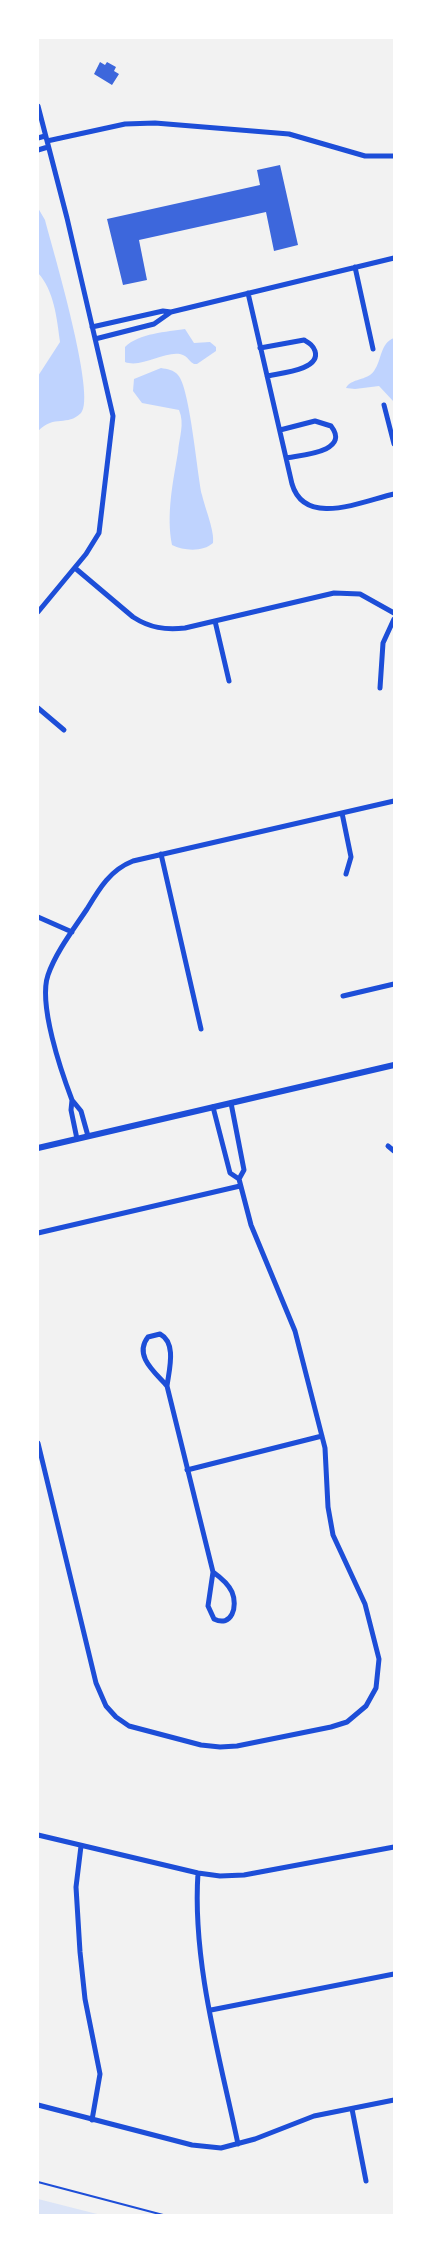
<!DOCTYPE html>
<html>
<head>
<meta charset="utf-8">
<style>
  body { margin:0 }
  #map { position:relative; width:432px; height:2253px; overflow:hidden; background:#f2f2f2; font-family:"Archivo Narrow",sans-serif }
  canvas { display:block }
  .frame { position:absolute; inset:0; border:39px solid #fff; pointer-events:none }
</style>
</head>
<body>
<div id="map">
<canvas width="432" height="2253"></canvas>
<div class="frame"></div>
</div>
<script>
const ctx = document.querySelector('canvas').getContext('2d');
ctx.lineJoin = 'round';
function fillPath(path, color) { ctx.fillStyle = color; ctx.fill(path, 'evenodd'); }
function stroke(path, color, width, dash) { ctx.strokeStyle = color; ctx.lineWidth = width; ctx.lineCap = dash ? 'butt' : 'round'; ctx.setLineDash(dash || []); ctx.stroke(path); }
fillPath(new Path2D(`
  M38 2199 101 2215H38Z`), '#dbe4f7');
fillPath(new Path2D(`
  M38 208 45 220C52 247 97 397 81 413 67 427 55 414 38 431V376L60 342C57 319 54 290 38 273Z
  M185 329 194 343 210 342 216 347V351L197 364H194C190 362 188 358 185 356 170 347 143 369 125 362V347C139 333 167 332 185 329Z
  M394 338V402L379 386 355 389 346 388C351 378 367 381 374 371 382 360 380 343 394 338Z
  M161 368C167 369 174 370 178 375 190 388 197 473 202 495 205 508 215 532 213 543 203 552 184 551 172 545 166 515 173 482 178 452 179 438 185 424 179 410L142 403 133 391 134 379Z`), '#bfd3fe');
fillPath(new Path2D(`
  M100 62 105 65 107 62 116 67 114 71 119 74 112 85 94 74Z
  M280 165 298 245 274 251 266 212 139 240 147 280 123 285 107 219 260 185 257 170Z`), '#3d67dc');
stroke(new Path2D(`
  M38 2182 167 2216`), '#1d4ed8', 2);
stroke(new Path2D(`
  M38 106 67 218 113 416 99 533 86 554 38 612
  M38 138 45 136
  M47 141 125 124 155 123 289 134 365 156H394
  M38 150 48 147
  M355 267 373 349
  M248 293 292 484C305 528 363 501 394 494
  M171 312 394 258
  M92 327 163 311 171 312 154 324 95 339
  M260 348 304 340C309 343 313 345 315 351 321 370 280 373 267 376
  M384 405 394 444
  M280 430 315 421 331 426C351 452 301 455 286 458
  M75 568 133 617C150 628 165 630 185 628L334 593 360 594 394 613
  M215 621 229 681
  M380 688 383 643 394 619
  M38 708 64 730
  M342 813 351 857 346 874
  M161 854 201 1029
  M38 917 72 932
  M343 996 394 984
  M72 1100C61 1071 38 1004 48 975 56 952 73 930 87 909 99 889 110 870 133 861L394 801
  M213 1107 230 1173 239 1179 244 1170 231 1103
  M77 1139 71 1110 72 1100 81 1111 88 1136
  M388 1146 394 1151
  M38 1233 240 1186
  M160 1334C177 1343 169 1370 167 1386 156 1373 133 1356 148 1337Z
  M167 1386 213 1572
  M38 1443 96 1683 106 1706 116 1717 129 1726 201 1745 220 1747 237 1746 331 1727 347 1722 366 1706 376 1688 379 1659 365 1604 333 1535 328 1507 325 1448 295 1331 251 1225 239 1179
  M187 1470 322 1436
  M213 1572C220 1577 228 1583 232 1592 238 1606 232 1628 214 1619L208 1606Z
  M38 1835 198 1873 220 1876 244 1875 394 1847
  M81 1846 76 1887 80 1952 85 1999 100 2074 92 2120
  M198 1873C192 1962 220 2058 238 2144
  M211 2010 394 1974
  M38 2105 192 2145 221 2148 255 2139 314 2116 394 2100
  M352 2109 366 2181`), '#1d4ed8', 5);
stroke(new Path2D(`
  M38 1148 394 1065`), '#1d4ed8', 6);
</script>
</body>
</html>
